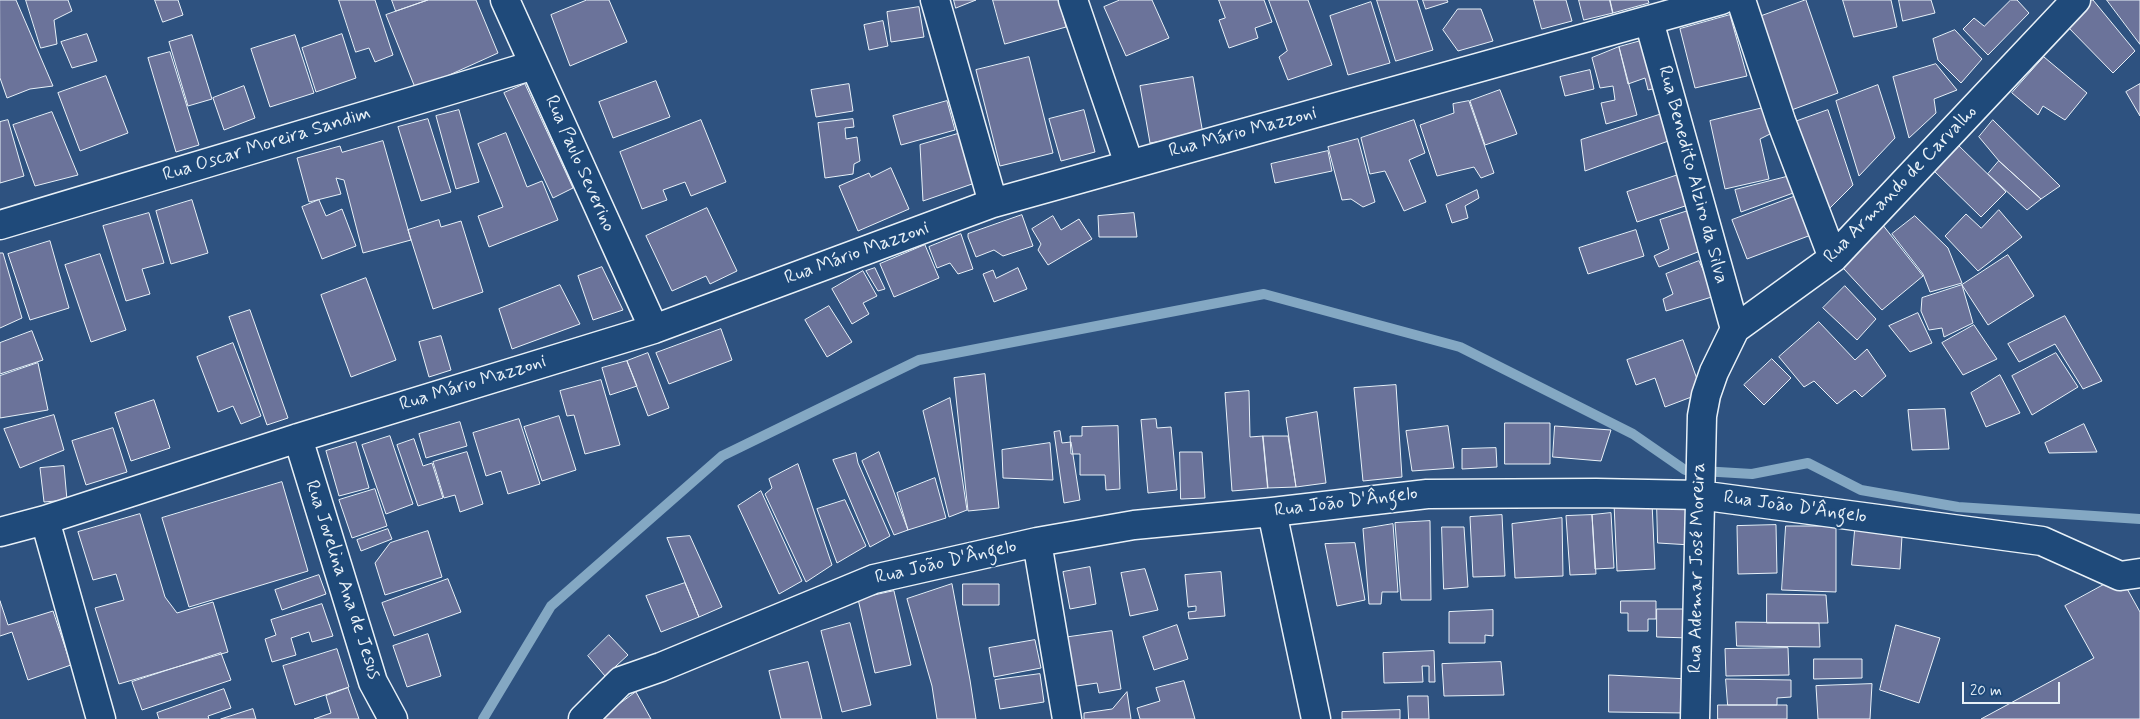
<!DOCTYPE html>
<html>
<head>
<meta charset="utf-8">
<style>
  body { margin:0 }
  #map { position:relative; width:2140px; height:719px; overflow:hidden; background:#2e5280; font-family:Mynerve,sans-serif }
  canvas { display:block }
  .scale { position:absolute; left:1962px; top:682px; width:98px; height:22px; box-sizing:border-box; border:2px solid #e8f1f8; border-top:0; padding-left:6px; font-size:15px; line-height:18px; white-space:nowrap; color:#e8f1f8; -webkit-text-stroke:4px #1f4a7a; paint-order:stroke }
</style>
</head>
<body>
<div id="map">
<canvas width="2140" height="719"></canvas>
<div class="scale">20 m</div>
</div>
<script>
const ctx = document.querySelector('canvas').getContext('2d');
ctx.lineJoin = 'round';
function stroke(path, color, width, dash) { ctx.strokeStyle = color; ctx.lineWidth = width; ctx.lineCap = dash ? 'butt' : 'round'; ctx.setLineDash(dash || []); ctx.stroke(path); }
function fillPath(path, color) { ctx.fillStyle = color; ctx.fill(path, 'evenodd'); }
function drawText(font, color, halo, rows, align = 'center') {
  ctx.font = font + ' Mynerve,sans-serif'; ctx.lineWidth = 4.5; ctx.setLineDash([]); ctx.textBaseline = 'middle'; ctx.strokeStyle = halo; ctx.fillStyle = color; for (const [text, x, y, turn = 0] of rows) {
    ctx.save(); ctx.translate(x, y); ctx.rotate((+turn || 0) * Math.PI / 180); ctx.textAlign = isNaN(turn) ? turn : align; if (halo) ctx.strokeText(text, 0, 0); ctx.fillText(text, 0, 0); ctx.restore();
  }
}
stroke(new Path2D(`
  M483 719 551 606 722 456 919 360 1264 294 1460 347 1633 434 1685 470 1752 474 1808 463 1861 490 1958 507 2140 519`), '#84a8c3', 10);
const building = new Path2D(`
  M0 0H16L53 86 30 89 7 98 0 78Z
  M26 0H68L72 11 54 20 57 44 41 48Z
  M155 0H178L183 15 163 22Z
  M339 0H375L393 55 375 62 369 48 356 52Z
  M392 0H428L396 11Z
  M428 0H476L498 53 416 90 386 15Z
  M587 0H609L627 42 570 66 551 15Z
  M954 0H976L956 8Z
  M993 0H1059L1066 27 1005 44Z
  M1120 0H1152L1169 38 1126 56 1104 7Z
  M1219 0H1264L1272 22 1255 28 1258 38 1229 48 1219 20 1225 18Z
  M1269 0H1308L1332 65 1288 80 1279 57 1287 51Z
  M1377 0H1417L1433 50 1396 61Z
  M1423 0H1447L1448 2 1426 9Z
  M1534 0H1566L1572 21 1542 29Z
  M1579 0H1610L1613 13 1584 20Z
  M1610 0H1648L1649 3 1613 13Z
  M1806 0 1838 93 1786 112 1756 18Z
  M1843 0H1891L1897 27 1854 37Z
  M1899 0H1931L1935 13 1903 21Z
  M2011 0H2017L2029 13 1988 55 1963 29 1974 18 1984 26Z
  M2089 0H2093L2135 51 2113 73 2065 24Z
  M2107 0H2140V44Z
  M1371 2 1390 63 1348 75 1330 16Z
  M919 7 924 37 891 42 887 12Z
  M1458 9H1481L1493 41 1458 51 1443 30Z
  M1730 15 1747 76 1695 88 1680 29Z
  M883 21 888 46 869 50 864 25Z
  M1955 30 1982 59 1961 83 1938 60 1933 39Z
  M87 34 97 61 72 68 61 42Z
  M342 34 356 78 316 92 302 48Z
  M192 35 212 99 188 106 169 42Z
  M295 35 314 93 270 107 251 49Z
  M1648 39 1661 87 1648 90 1645 78 1628 84 1619 47Z
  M1619 47 1637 115 1606 124 1601 103 1615 100 1613 86 1600 88 1592 58Z
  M170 52 199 145 176 152 148 58Z
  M1029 57 1053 153 1000 166 976 70Z
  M2044 57 2087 93 2065 120 2043 106 2038 115 2012 93Z
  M1936 64 1957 90 1934 99 1936 113 1909 138 1893 77Z
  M1590 70 1594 89 1565 96 1560 77Z
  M106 76 128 133 80 151 58 93Z
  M1193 77 1203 134 1150 143 1140 86Z
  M656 81 670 117 613 138 599 102Z
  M525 84 573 188 553 198 504 93Z
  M849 84 853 111 816 117 811 90Z
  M2140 84V116L2126 92Z
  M1878 85 1895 138 1859 176 1836 101Z
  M244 86 255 118 224 130 213 98Z
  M1500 90 1517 134 1485 145 1470 101Z
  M947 101 955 130 901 145 893 116Z
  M1469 101 1494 173 1481 178 1474 167 1437 176 1420 125 1454 113 1453 104Z
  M1767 107 1776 131 1760 139 1769 179 1725 189 1710 121Z
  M459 110 479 182 456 189 436 116Z
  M1084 110 1095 152 1061 161 1049 119Z
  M1828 110 1853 185 1824 214 1789 124Z
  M52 112 78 175 35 186 13 125Z
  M1665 113 1674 139 1585 171 1581 140Z
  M428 119 451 192 421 201 398 127Z
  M853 119 854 127 845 128 846 139 857 137 860 161 854 164 853 174 825 178 818 123Z
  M8 120 24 176 0 183V122Z
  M701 120 726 182 691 196 685 182 663 190 667 200 642 209 620 152Z
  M1414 120 1425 153 1409 160 1426 202 1404 211 1385 171 1370 174 1361 138Z
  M1993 120 2060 186 2041 199 1999 161 1979 137Z
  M506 133 527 187 542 181 558 220 489 247 478 216 503 207 478 144Z
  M961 133 975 183 923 201 920 145Z
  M1358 139 1375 202 1363 207 1351 199 1342 200 1328 147Z
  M383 141 411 240 363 253 344 180 336 178 341 194 309 202 297 158 340 146 342 152Z
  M1956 143 2006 192 1981 217 1931 168Z
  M1328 151 1332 171 1275 183 1271 164Z
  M1999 161 2041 199 2027 210 1988 174Z
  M891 168 909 209 858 231 839 186 869 173 871 177Z
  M1681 174 1691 204 1637 222 1627 192Z
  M1790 176 1796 192 1741 212 1735 190Z
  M1477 190 1479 198 1465 206 1468 218 1452 223 1446 205Z
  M1804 193 1819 232 1747 259 1732 220Z
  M192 200 208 253 171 264 156 211Z
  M319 200 326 216 342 209 356 246 322 259 302 207Z
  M707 208 737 271 710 284 706 276 672 291 646 236Z
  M1691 210 1703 250 1659 267 1654 256 1669 249 1660 220Z
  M1999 210 2022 237 1978 271 1945 236 1966 214 1981 228Z
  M149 213 164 263 142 269 150 294 126 301 103 226Z
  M1134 213 1137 237H1099L1098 216Z
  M1022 215 1033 246 1003 256 994 250 976 257 968 237V234Z
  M1053 216 1061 230 1079 219 1092 239 1048 265 1038 250 1041 244 1032 229Z
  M1915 216 1948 248 1962 283 1930 292 1923 274 1892 234Z
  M439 220 441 227 461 221 483 292 433 309 408 230Z
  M1882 224 1923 276 1882 310 1844 269Z
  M1636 230 1644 256 1588 274 1579 248Z
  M961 234 973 269 958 274 950 263 937 268 929 247Z
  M50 241 69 308 30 320 8 254Z
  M925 245 939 278 894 297 880 264Z
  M0 253H3L22 318 0 328Z
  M100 254 126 330 91 342 65 265Z
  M2008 255 2034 296 1988 325 1962 285Z
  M1699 261 1715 296 1666 311 1663 299 1673 294 1666 274Z
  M602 267 623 310 593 320 578 276Z
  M875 268 885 289 878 291 866 271Z
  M1018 268 1027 289 994 302 983 274 993 270 996 278Z
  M863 271 877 296 863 303 869 314 852 324 832 289Z
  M366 278 396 360 351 377 321 295Z
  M560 285 580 324 512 349 499 309Z
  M1962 285 1973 323 1944 337 1942 328 1929 330 1921 311 1922 298Z
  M1845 286 1876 319 1857 340 1823 308Z
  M829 306 852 342 827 357 805 320Z
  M250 310 288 418 267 425 229 317Z
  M1918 313 1932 343 1910 352 1889 326Z
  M2065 316 2102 381 2083 389 2055 344 2019 362 2008 344Z
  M1819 322 1855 360 1867 349 1886 376 1862 397 1855 390 1837 404 1814 381 1804 387 1779 357Z
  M1974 325 1997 359 1963 375 1942 343Z
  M721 329 732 360 669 384 656 353Z
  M32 331 43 360 0 374V343Z
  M441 336 451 370 429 377 419 342Z
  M1683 340 1702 393 1665 407 1655 378 1636 385 1627 360Z
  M233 343 261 416 241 424 233 406 218 412 197 357Z
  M648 353 669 408 648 416 627 361Z
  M2056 353 2078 387 2032 415 2012 376Z
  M1772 359 1791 378 1764 405 1744 385Z
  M627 361 637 386 610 395 602 368Z
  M38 363 48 410 0 418V376Z
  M985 374 999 508 968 511 954 378Z
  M2000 375 2020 413 1986 427 1971 393Z
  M601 380 620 445 585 454 574 415 567 416 560 391Z
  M1396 385 1402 477 1363 481 1354 388Z
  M1249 391 1250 437 1263 436 1268 488 1232 491 1225 393Z
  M950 398 967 510 949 517 923 411Z
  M154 400 170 448 131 461 115 413Z
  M1945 409 1949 449 1912 450 1908 410Z
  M1317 412 1326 483 1296 487 1286 418Z
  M54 415 64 450 20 468 4 429Z
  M559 416 576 470 542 481 524 427Z
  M519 419 540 484 508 494 501 471 486 476 473 433Z
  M1156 419 1157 428 1171 427 1177 490 1148 493 1141 420Z
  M460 422 467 446 426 458 419 434Z
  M1505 423H1550V464H1505Z
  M2084 424 2097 452 2049 453 2045 443Z
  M1118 426 1120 489 1106 490 1105 475H1080V454H1071L1070 436H1082V427Z
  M1448 426 1454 468 1412 471 1406 431Z
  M1555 426 1611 430 1601 461 1553 457Z
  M113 428 127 472 86 485 72 441Z
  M1060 431 1062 443 1071 442 1080 500 1064 503 1054 432Z
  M390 436 413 504 386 514 362 445Z
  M1263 436H1288L1296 487 1268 488Z
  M414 439 423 466 432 463 443 498 418 506 397 445Z
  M356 442 369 488 339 496 326 451Z
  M1050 443 1053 480 1003 478 1002 450Z
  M1496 448 1497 467 1462 469V449Z
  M467 452 483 504 460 512 455 495 444 498 433 462Z
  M879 452 908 530 894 535 862 461Z
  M1180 452H1202L1205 498 1181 499Z
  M856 453 858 463 890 536 870 547 833 460Z
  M798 464 832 565 806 582 765 494 772 488 769 479Z
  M64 466 67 500 44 502 40 468Z
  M935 478 946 518 908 530 897 493Z
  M282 482 308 571 189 607 162 518Z
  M375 489 387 526 352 538 339 500Z
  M761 491 802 581 779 594 738 506Z
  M845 500 866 546 837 563 817 509Z
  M1652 502 1655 569 1617 571 1614 503Z
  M1657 504H1692L1691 545 1658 543Z
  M1611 513 1614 568 1595 569 1592 515Z
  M140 514 165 597 177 613 213 602 228 652 119 684 95 608 124 600 116 574 93 580 78 532Z
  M1502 515 1505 576 1473 577 1470 517Z
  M1592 515 1596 574 1570 575 1566 516Z
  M1562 518 1563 576 1515 578 1512 524Z
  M1430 521 1431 600H1401L1395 523Z
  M1393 524 1398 592H1382L1381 604H1369L1363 529Z
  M1776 525 1777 573 1738 574 1737 526Z
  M1786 526H1836V592L1782 590Z
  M1442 527H1464L1468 587 1444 589Z
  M388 529 392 539 361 551 357 540Z
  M1855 530 1902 536 1900 569 1852 565Z
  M428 531 442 577 385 595 375 563 390 543Z
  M690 536 722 607 699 617 667 538Z
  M1355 543 1365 600 1337 606 1325 544Z
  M1090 567 1096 604 1070 609 1063 572Z
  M1145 569 1158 610 1130 616 1121 573Z
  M1221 572 1225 616 1189 619 1188 612 1196 611V606L1188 607 1185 575Z
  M319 575 326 594 282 610 275 590Z
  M2120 576 2140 612V719H1981L2094 658 2065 606Z
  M448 579 461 612 394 636 382 603Z
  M685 583 699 617 661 632 646 596Z
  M952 584 970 680 976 719H937L932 686 907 599Z
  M963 584H999V605H963Z
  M894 591 911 665 875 673 858 599Z
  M1767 594 1826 595 1828 623H1767Z
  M0 601 8 625 53 611 71 665 28 680 12 632 0 636Z
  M1621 601H1656V619H1648V631H1628V613H1621Z
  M322 604 333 636 312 642 309 632 291 638 296 655 272 662 265 639 276 635 271 620Z
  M1657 609H1691L1690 638 1657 637Z
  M1493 610V636L1485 635V643H1449V612Z
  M1736 622 1819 623 1820 647 1737 646Z
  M850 623 871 705 842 712 821 631Z
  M1177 625 1188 659 1154 670 1143 637Z
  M1896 625 1940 638 1919 703 1880 690Z
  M1112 631 1121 689 1099 693 1097 683 1070 687 1062 638Z
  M428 634 441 676 407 687 393 646Z
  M609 635 628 655 605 676 588 656Z
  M1035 640 1041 668 994 677 989 648Z
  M1788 648 1789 675 1726 676 1725 649Z
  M337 649 349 687 295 705 283 666Z
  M1434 651 1435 682H1429V666H1422L1423 682 1384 683 1383 653Z
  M221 653 231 680 142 710 132 682Z
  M1814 659H1862V678L1814 679Z
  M808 662 822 719H781L769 671Z
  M1501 662 1504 695 1444 696 1442 664Z
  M1040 674 1044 702 1000 709 995 680Z
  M1609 675 1689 679 1687 713 1609 712Z
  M1726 679 1791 680V697L1777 698V705H1728Z
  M1184 681 1195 719H1140L1137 708 1160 701 1156 688Z
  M1872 684 1870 719H1818L1816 686Z
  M348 688 359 719H314L331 713 326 696Z
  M224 689 231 708 208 716 209 719H159L157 713Z
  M636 692 651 719H599Z
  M1127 692 1131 719H1084V713L1112 709Z
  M1408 696H1428L1429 719H1409Z
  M1718 705H1787V719H1718Z
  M253 709 256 719H221Z
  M1400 710V719H1342V712Z`);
fillPath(building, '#6b739a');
stroke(building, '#e8f1f8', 1);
const minor = new Path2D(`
  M505 0 654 329
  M935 0 993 203
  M1073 0 1129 164
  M1741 0 1781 121 1833 258
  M1649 21 1735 329
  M0 225 534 65
  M298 438 373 682 393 719
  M1272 512 1316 719
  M45 520 101 719
  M0 532 45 520 298 438 654 329 993 203 1721 0
  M1037 542 1067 719
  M583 719 621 681 661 667 874 579 1037 542 1134 525 1272 512 1427 494 1596 493 1699 495 2042 541 2120 576 2140 573
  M1695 719 1702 416 1706 395 1714 372 1735 329 1833 258 2076 0`);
stroke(minor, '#e8f1f8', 31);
stroke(minor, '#1f4a7a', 28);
drawText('19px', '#e8f1f8', '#1f4a7a', [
  ["Rua Mário Mazzoni",1243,133,-15],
  ["Rua Oscar Moreira Sandim",267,145,-17],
  ["Rua Paulo Severino",579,164,66],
  ["Rua Benedito Alziro da Silva",1692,175,75],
  ["Rua Armando de Carvalho",1901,185,-46],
  ["Rua Mário Mazzoni",857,254,-20],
  ["Rua Mário Mazzoni",473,384,-17],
  ["Rua João D'Ângelo",1346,503,-7],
  ["Rua João D'Ângelo",1795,508,8],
  ["Rua João D'Ângelo",946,563,-13],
  ["Rua Ademar José Moreira",1698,568,-89],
  ["Rua Jovelina Ana de Jesus",342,580,72]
]);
</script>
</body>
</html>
